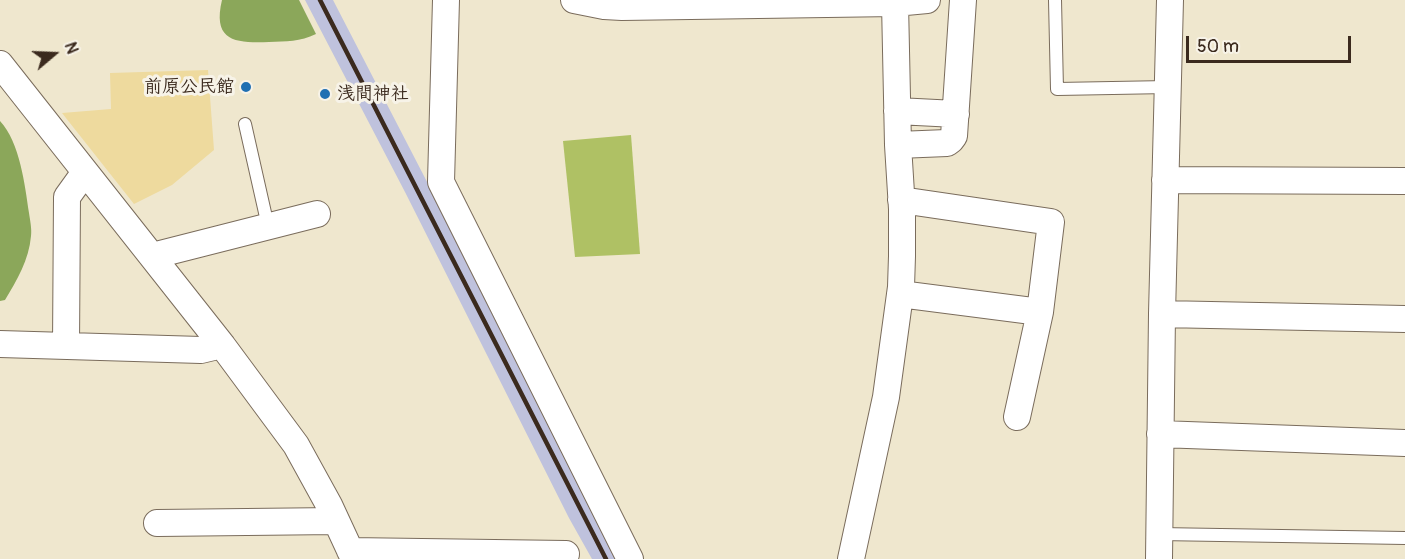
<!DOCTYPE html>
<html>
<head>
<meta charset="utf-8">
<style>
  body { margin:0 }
  #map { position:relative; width:1405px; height:559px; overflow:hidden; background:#efe7ce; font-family:Pangolin,sans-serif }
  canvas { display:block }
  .north { position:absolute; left:24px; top:24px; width:60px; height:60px; -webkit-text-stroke:4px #f7f3e8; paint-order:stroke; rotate:71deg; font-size:16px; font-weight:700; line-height:24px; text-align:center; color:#3b2a1e }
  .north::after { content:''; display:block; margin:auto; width:21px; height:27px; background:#3b2a1e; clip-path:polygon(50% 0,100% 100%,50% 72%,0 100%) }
  .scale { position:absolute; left:1186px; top:36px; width:165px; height:27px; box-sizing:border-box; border:3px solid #3b2a1e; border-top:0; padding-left:8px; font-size:18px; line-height:21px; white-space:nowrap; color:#3b2a1e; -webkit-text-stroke:4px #f7f3e8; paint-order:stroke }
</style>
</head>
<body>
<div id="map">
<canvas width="1405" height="559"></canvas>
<div class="north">N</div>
<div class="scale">50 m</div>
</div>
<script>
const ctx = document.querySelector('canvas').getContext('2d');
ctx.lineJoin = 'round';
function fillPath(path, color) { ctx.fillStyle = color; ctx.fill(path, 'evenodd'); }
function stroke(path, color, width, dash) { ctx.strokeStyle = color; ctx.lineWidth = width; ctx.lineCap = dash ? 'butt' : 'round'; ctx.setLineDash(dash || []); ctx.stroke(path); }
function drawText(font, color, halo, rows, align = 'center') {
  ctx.font = font + ' Pangolin,"Klee One",sans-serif'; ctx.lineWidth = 6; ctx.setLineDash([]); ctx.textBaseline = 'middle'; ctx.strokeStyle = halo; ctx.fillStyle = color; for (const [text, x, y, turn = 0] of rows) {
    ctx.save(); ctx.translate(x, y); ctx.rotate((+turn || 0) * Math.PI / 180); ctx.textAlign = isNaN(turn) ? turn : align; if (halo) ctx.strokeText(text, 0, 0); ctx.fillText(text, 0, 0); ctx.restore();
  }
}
fillPath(new Path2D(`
  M305 0H333L622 559H592L569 518 405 192Z`), '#bfc2dd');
fillPath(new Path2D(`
  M631 135 640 254 575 257 563 141Z`), '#afc164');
fillPath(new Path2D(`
  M222 0H299L316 34C300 42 286 41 269 42 236 43 212 42 222 0Z
  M0 121C20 142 25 186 29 213 30 220 32 229 31 236 29 260 17 280 5 300L0 301Z`), '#8ba75a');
fillPath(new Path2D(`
  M208 70 214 150 172 185 134 204 62 113 111 109 110 73Z`), '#eeda9e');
const service = new Path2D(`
  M1055 0 1057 89 1168 87
  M245 124 268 226
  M1159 534 1405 538`);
const minor = new Path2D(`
  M446 0 441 182 630 559
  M574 0 604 6 622 7 895 3 927 0
  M0 64 222 345 296 445 329 505 354 559
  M897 111 956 114
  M898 145 947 143 951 140 954 136 963 0
  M1165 180 1405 181
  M901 200 1051 222 1040 312 1017 417
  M152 256 317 214
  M900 294 1040 312
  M1162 314 1405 319
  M0 344 201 350 222 345
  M66 346 67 197 85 172
  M1160 434 1405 443
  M157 523 336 521
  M350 551 566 554
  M851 559 886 397 901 287 902 256V209L898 145 895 3
  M1159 559 1162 314 1170 0`);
stroke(service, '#7a6c5c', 14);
stroke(minor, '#7a6c5c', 28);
stroke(service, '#fff', 12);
stroke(minor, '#fff', 26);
stroke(new Path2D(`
  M320 0 606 559`), '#3b2a1e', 4.5);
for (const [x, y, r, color] of [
  [246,87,6,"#1f6fb2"],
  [325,94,6,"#1f6fb2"]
]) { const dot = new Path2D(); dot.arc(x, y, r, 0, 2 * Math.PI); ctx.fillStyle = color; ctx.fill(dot); stroke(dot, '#f7f3e8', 2); }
drawText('bold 18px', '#3b2a1e', '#f7f3e8', [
  ["前原公民館",234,87],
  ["浅間神社",337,94,"left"]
], 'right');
</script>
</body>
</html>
